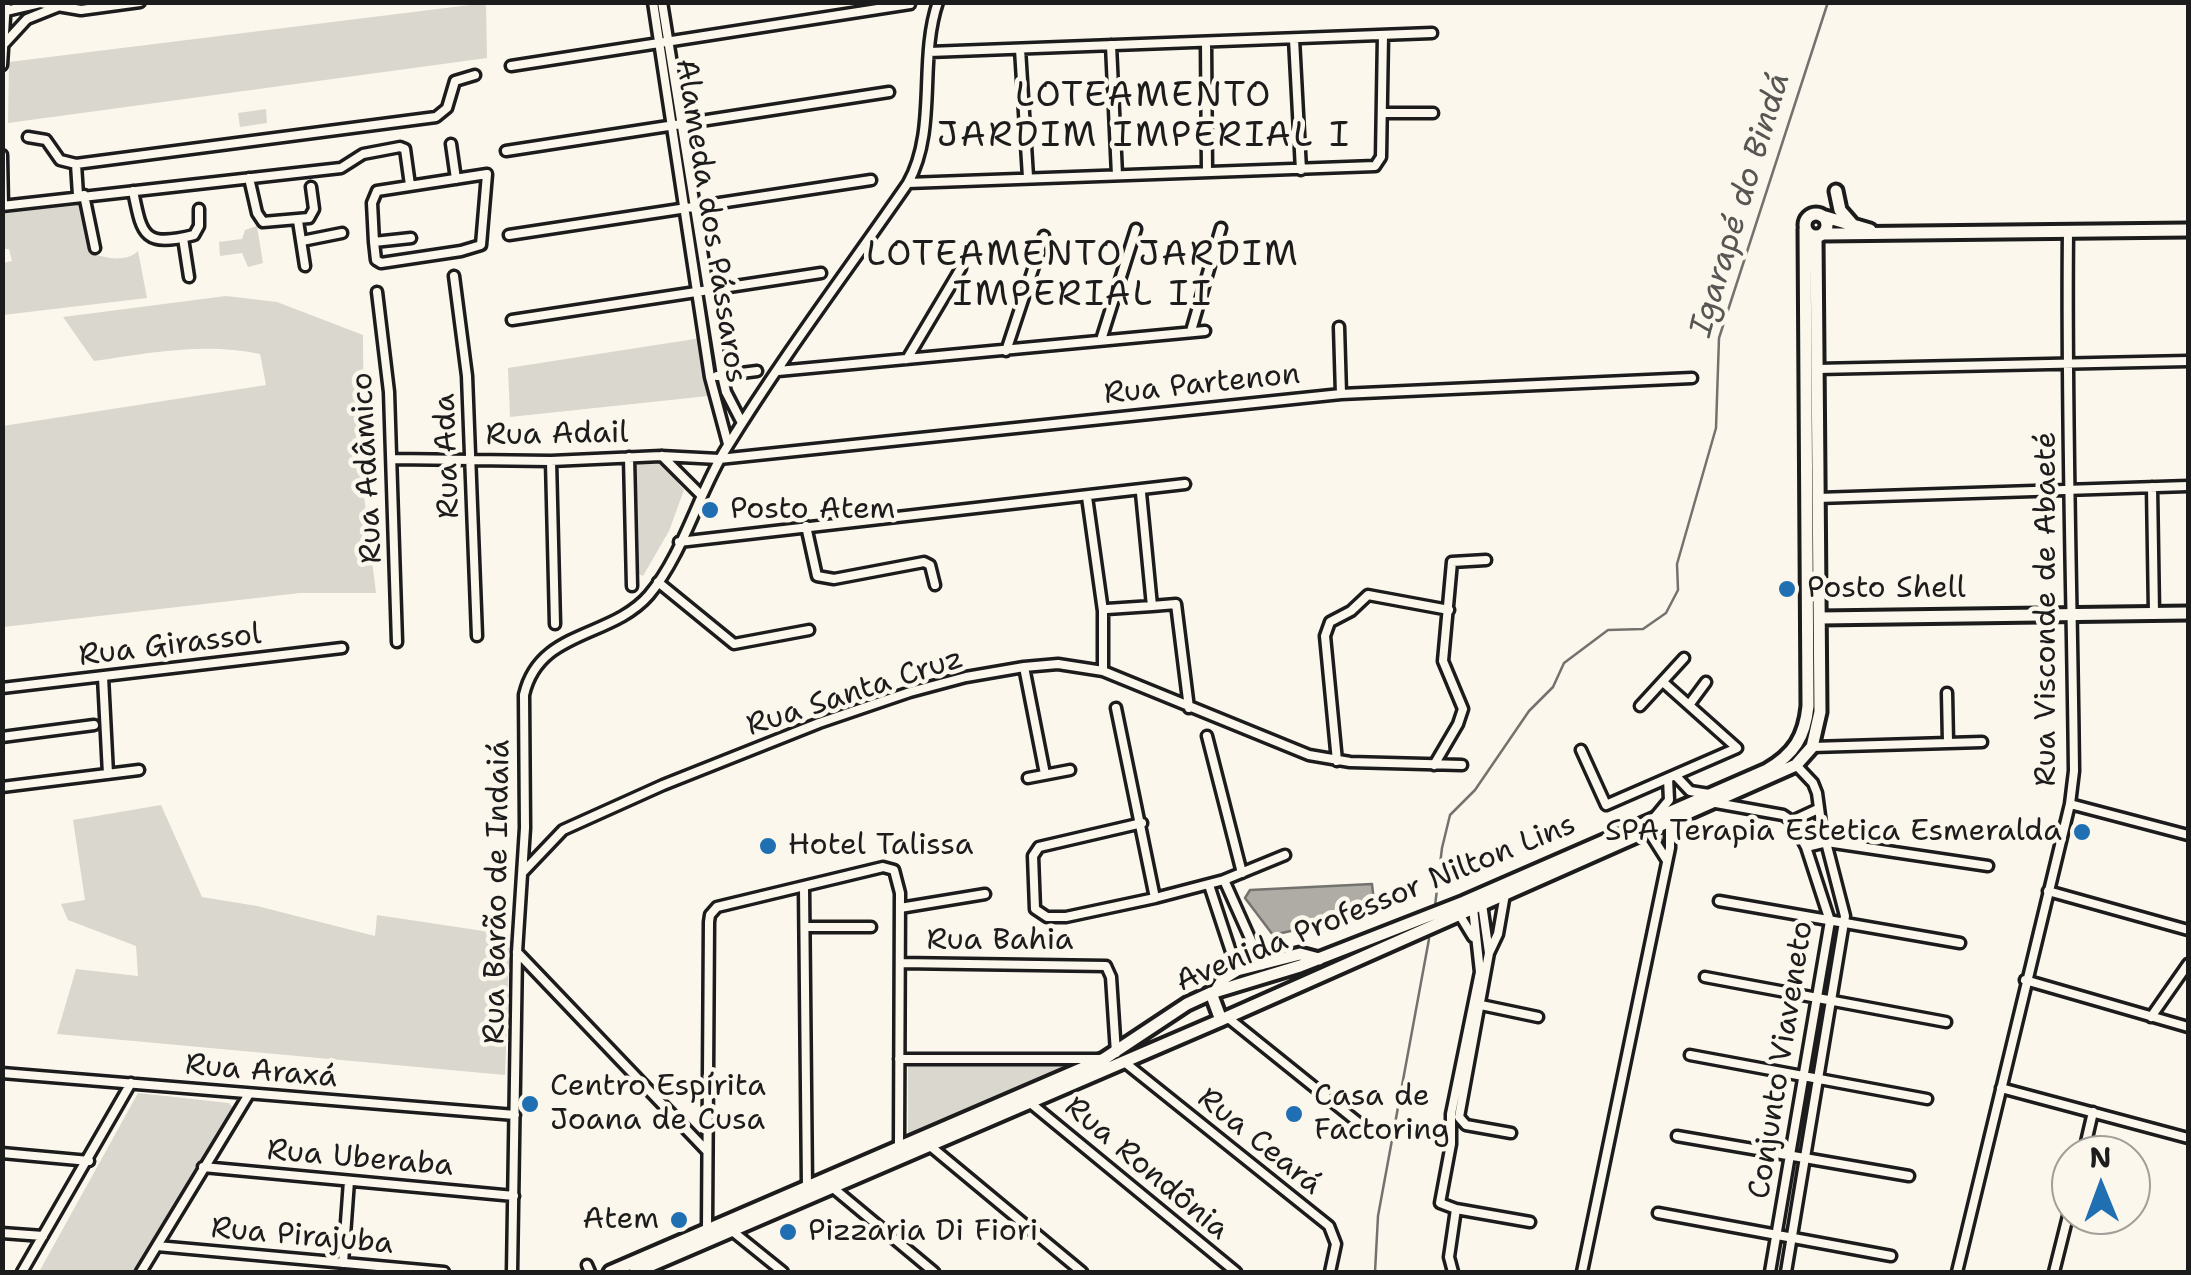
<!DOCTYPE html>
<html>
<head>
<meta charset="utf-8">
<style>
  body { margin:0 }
  #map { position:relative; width:2191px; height:1275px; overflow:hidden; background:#fbf7ec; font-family:"Shantell Sans",sans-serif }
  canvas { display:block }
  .frame { position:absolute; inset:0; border:5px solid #1c1c1c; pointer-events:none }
  .north { position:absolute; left:2051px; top:1135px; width:100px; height:100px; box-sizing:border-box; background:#fbf7ec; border:2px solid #a29f99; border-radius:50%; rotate:359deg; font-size:28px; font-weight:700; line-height:40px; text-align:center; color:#1c1c1c }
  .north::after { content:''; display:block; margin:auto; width:35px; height:45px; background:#1f6fb2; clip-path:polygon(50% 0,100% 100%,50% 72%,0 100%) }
</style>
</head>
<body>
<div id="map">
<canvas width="2191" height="1275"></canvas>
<div class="frame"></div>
<div class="north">N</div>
</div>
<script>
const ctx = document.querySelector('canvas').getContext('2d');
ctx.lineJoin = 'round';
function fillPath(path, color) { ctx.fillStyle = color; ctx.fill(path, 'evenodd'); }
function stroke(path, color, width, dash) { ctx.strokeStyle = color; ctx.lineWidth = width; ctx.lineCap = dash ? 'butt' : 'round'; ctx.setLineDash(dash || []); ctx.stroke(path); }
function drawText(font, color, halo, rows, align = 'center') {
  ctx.font = font + ' "Shantell Sans",sans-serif'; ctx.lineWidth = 9; ctx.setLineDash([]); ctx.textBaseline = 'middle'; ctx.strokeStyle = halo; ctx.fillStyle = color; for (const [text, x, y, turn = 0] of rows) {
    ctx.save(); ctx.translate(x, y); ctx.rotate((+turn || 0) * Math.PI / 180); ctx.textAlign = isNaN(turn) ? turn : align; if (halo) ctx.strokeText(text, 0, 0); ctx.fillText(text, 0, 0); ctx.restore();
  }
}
fillPath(new Path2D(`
  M486 3 487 58 8 123 9 62Z
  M266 109 267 123 240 127 238 113Z
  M79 203 92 253C106 259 127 262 138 251L147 298 3 315V263L12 261 9 249H3V213Z
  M257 226 263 263 248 267 242 253 220 256 219 242 242 239 245 230Z
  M226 296 277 302 363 335 364 496 376 593H300L3 627V426L266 385 260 354C203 342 150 353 94 361L63 317Z
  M701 338 708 396 510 417 508 368Z
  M658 459 684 490 669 531 643 576 637 573 635 461Z
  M161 805 202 897 257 906 375 936 377 915 510 935 505 1075 57 1034 76 969 138 976 136 946 68 920 61 904 85 900 73 820Z
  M1099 1060 908 1141V1064Z
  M138 1093 229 1103 234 1109 142 1272H39Z`), '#dad7ce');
const water = new Path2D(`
  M1372 884 1375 912 1273 935 1245 898 1250 890Z`);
fillPath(water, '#afaca5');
stroke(water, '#74726e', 2.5);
stroke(new Path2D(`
  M1435 906 1442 848 1450 815 1475 790 1529 711 1553 687 1564 663 1608 630 1643 629 1666 613 1678 590 1677 564 1716 428 1719 338 1828 2
  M1375 1272 1378 1216 1429 939`), '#74726e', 2.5);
const street = new Path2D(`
  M653 2 710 377 728 444
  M662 2 722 375 726 392 742 423
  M6 11 40 3 81 10 140 2
  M1294 39 1301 170
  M1206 42 1207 172
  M4 44 27 19 57 7
  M1111 45 1117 175
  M1020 49 1028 177
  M929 52 1432 33
  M2 65 6 2
  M511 66 910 4
  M1382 113H1433
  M28 137 46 140 60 160 76 164
  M451 144 456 179
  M506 151 889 92
  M2 155 3 206
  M249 178 257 213 263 222 309 218 314 209 311 187
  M908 183 1375 166 1381 157 1383 35
  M133 191C142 235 143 248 194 235L199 226V209
  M78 195 76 164 436 117 447 108 455 81 475 75
  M84 195 95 248
  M2 206 341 168 363 154 400 147 405 149 410 185
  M298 221 305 266
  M509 235 871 180
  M183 238 189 277
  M302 241 342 233
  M374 242 376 260 381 263 461 251 481 245 487 174 377 191 372 203 374 242 411 238
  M454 276 467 376 477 636
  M377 292 389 392 397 642
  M512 320 821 273
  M1339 327 1341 394
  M1191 331 1221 228
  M1101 340 1136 229
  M1006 351 1044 236
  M907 359 961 268
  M1817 369 2188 361
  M778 371 1205 331
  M717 376 757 371
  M662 456 701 495
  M629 457 632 586
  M393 459 551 461 661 456 719 459 1341 394 1692 378
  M551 461 555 624
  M2152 487 2154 613
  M1141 493 1152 606 1176 604 1189 708
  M1087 497 1103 611V671
  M1818 498 2188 486
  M806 526 817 576 834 579 924 562 930 565 935 585
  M679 542 1185 484
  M658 582 734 644 809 630
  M1107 609 1152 606
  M1024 667 1045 774
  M103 677 108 774
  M2 688 342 648
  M1947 693 1948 742
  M1689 705 1706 682
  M1640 706 1684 658
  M1116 708 1155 898
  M1207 736 1242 873
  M2 737 94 725
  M1812 747 1982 742
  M1581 750 1606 805 1737 748 1663 682
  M1337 761 1325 636 1330 622 1351 611 1368 595 1449 610
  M1434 765 1458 724 1463 709 1443 661 1452 562 1486 560
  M1675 775 1690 791 1709 794
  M1028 778 1070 770
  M2 787 139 770
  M1716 803 1783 815 1792 821 1806 847 1830 921 1770 1272
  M2070 804 2188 835
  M1655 817 1669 800 1668 778
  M1792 821 1818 809
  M1142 823 1039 847 1033 856 1035 909 1047 917H1066L1155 898 1224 880 1285 855
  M1649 832 1666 859
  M1806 847 1827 842 1988 866
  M523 872 563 830 663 785 819 723 910 692 966 677 1024 667 1058 664 1103 671 1309 755 1350 762 1462 765
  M1224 880 1262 965
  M1209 885 1237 970
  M804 888 807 1186
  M2048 891 2188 930
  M1719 901 1960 943
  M1482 904 1489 953 1459 1117 1466 1125 1511 1133
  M900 908 985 894
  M1459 914 1473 937
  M805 927H871
  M517 952 706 1150
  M1489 953 1498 934 1505 894
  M900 963 1106 966 1111 977 1116 1053
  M1705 977 1946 1022
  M2025 980 2188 1027
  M1481 1005 1538 1017
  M1227 1017 1370 1132
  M2151 1017 2188 964
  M1690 1055 1927 1099
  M899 1059H1099
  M1123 1061 1329 1226 1336 1244 1330 1272
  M2 1073 515 1115
  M2001 1088 2188 1138
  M1028 1101 1236 1272
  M1677 1136 1909 1176
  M929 1145 1082 1272
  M2 1153 89 1161
  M2083 1155 2093 1112
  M203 1167 514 1196
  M832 1187 934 1272
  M1456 1209 1530 1222
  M1658 1213 1891 1256
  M707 1228 709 922 710 915 717 907 883 867 894 870 900 893 899 1146
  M731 1230 783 1272
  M2 1233 43 1236
  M157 1246 444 1272
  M343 1263 349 1181
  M587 1265 590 1272
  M22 1272 131 1083
  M141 1272 249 1094
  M512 1272 517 952 525 828 524 695C539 629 611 639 649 595 684 553 698 493 727 447 783 356 848 270 908 183 938 129 918 60 938 2
  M1453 1272 1449 1257 1456 1209 1440 1203 1451 1144V1114L1480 972 1473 908
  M1582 1272 1670 848V823
  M1786 1272 1845 916 1821 823 1817 793 1813 783 1796 765
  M1957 1272 2070 804 2074 771C2072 591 2066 412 2068 232
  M2054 1272 2071 1204`);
const secondary = new Path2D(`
  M1836 191 1840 210 1853 225
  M1805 225a11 11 0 1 1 22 0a11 11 0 1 1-22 0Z
  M1822 216 1870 230
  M1824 234 2188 230
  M1820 618 2188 613
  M1216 991 1224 978 1237 970 1300 954 1319 959
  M1211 993 1221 1020
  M610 1272 1104 1059 1187 1004 1211 993 1300 966 1464 902 1767 770C1794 754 1805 737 1808 706L1805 229
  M635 1272 1221 1020 1796 765 1812 747 1820 712 1816 237`);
stroke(street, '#1c1c1c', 15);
stroke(secondary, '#1c1c1c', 19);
stroke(street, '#fbf7ec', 8);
stroke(secondary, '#fbf7ec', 11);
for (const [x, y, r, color] of [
  [710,510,10,"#1f6fb2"],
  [1787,589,10,"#1f6fb2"],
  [2082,832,10,"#1f6fb2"],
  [768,846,10,"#1f6fb2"],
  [530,1104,10,"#1f6fb2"],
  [1294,1114,10,"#1f6fb2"],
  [679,1220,10,"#1f6fb2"],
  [788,1232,10,"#1f6fb2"]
]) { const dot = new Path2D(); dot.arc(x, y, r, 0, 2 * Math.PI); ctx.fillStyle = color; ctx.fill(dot); stroke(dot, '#fbf7ec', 4); }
drawText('30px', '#1c1c1c', '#fbf7ec', [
  ["Alameda dos Pássaros",710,221,81],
  ["Rua Partenon",1202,385,-6],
  ["Rua Adail",557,435,-1],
  ["Rua Ada",448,456,-92],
  ["Rua Adâmico",368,468,-93],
  ["Rua Visconde de Abaeté",2047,609,-90],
  ["Rua Girassol",170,646,-7],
  ["Rua Santa Cruz",855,693,-18],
  ["Rua Barão de Indaiá",498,892,-89],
  ["Avenida Professor Nilton Lins",1376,904,-22],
  ["Rua Bahia",1000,941],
  ["Conjunto Viaveneto",1782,1060,-81],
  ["Rua Araxá",261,1072,5],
  ["Rua Ceará",1259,1142,39],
  ["Rua Uberaba",360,1159,5],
  ["Rua Rondônia",1146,1169,40],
  ["Rua Pirajuba",302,1237,5]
]);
drawText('30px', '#1c1c1c', '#fbf7ec', [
  ["Posto Atem",730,510],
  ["Posto Shell",1807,589],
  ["SPA Terapia Estetica Esmeralda",2062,832,"right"],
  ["Hotel Talissa",788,846],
  ["Centro Espírita",550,1087],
  ["Joana de Cusa",550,1121],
  ["Casa de",1314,1097],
  ["Factoring",1314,1131],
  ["Atem",659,1220,"right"],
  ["Pizzaria Di Fiori",808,1232]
], 'left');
drawText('italic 32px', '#575653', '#fbf7ec', [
  ["Igarapé do Bindá",1741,205,-73]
]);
ctx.letterSpacing = '2.5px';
drawText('35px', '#1c1c1c', '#fbf7ec', [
  ["LOTEAMENTO",1144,97],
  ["JARDIM IMPERIAL I",1144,137],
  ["LOTEAMENTO JARDIM",1083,256],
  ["IMPERIAL II",1083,296]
]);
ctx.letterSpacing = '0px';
</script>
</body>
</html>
